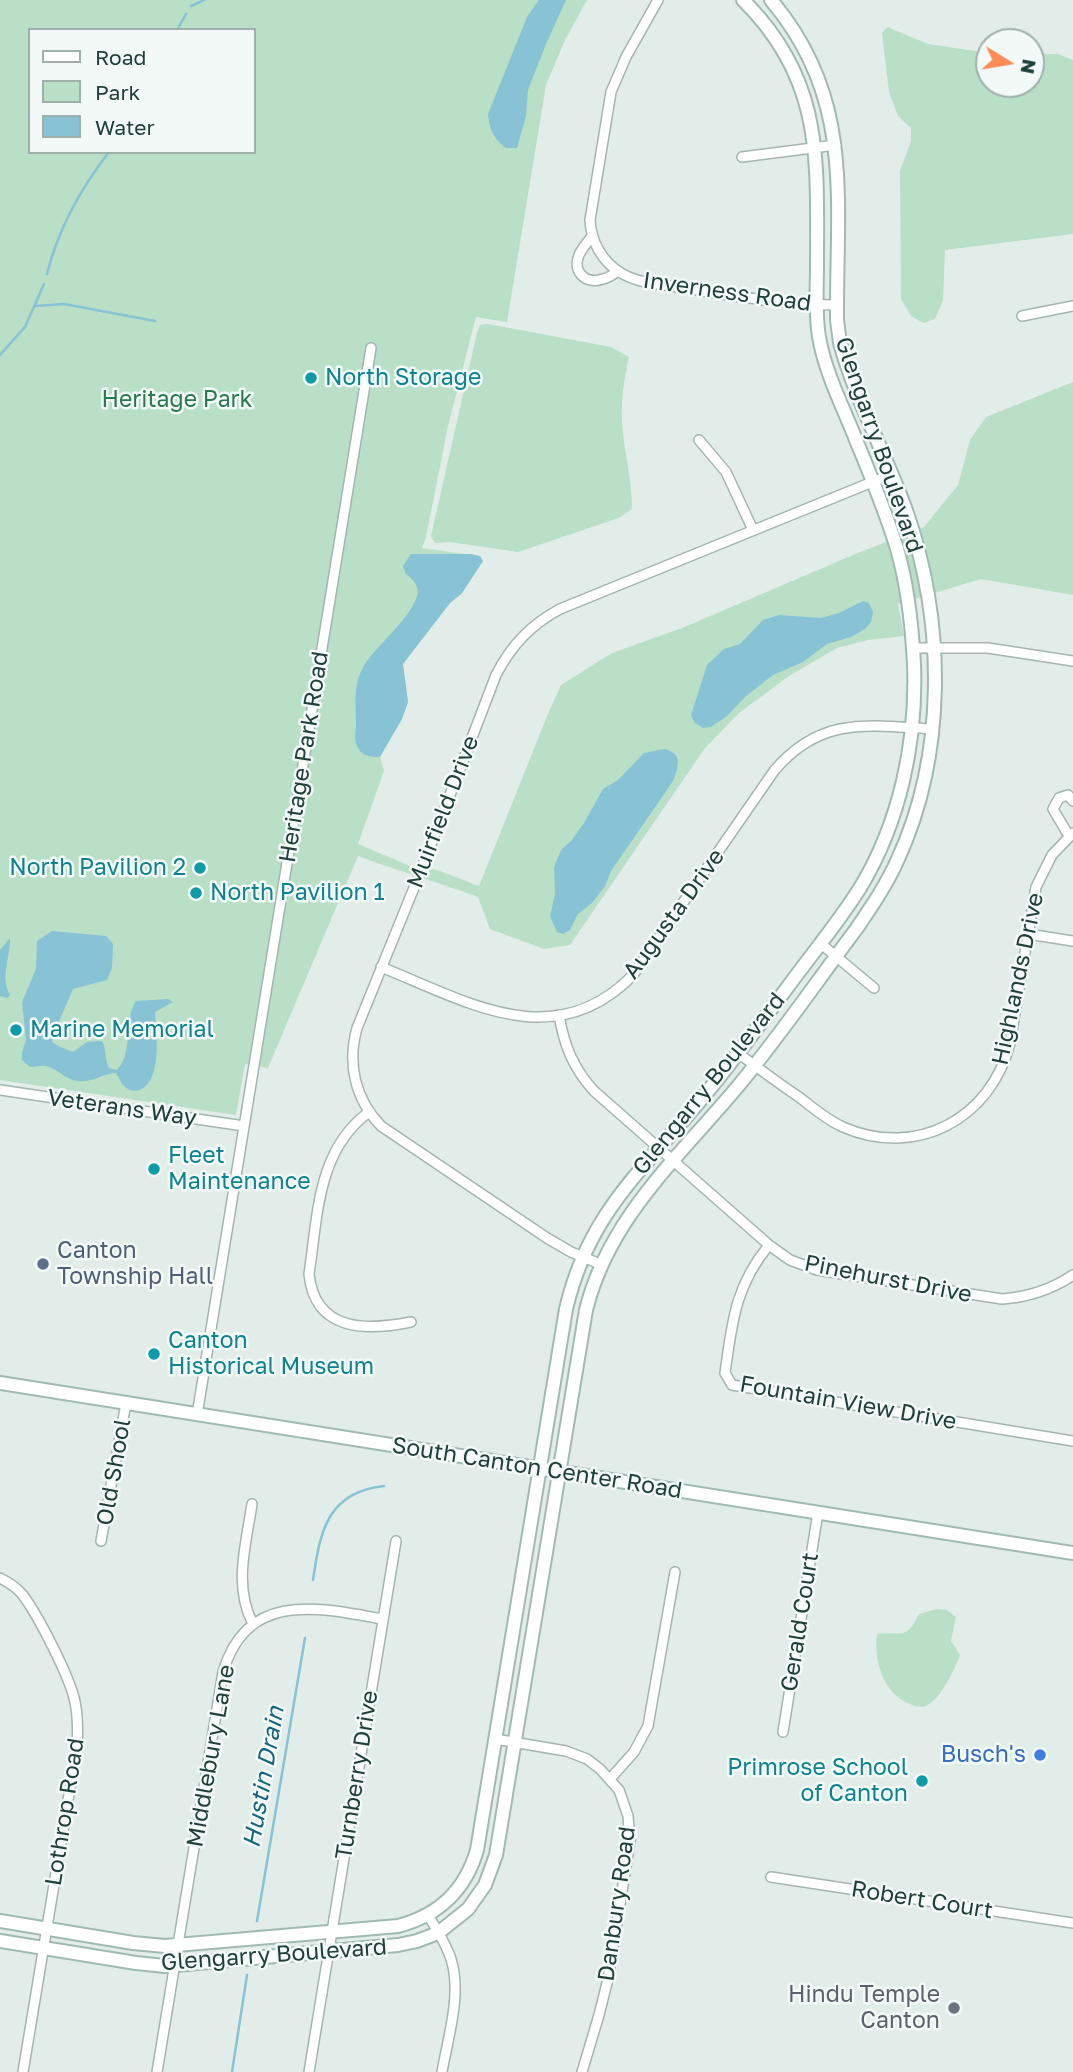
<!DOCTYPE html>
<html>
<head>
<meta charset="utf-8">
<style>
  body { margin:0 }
  #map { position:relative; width:1073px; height:2072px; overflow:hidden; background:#e2ede9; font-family:"Golos Text",sans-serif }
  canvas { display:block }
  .legend { position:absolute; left:28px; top:28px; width:228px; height:126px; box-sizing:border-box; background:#f3f9f7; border:2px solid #9fafab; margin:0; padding:9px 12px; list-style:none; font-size:21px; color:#213f3a }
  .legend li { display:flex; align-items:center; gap:14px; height:35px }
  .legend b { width:35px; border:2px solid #9fafab }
  .north { position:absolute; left:975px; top:28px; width:70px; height:70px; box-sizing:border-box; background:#f3f9f7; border:2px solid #9fafab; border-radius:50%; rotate:101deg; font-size:19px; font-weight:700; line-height:28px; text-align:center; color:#213f3a }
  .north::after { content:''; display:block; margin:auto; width:24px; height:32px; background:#fa8c54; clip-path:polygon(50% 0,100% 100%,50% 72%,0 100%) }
</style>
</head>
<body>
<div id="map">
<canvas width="1073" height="2072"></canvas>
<ul class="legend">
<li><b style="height:9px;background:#fff"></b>Road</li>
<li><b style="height:19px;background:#badfc7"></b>Park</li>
<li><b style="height:19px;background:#87c2d5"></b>Water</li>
</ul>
<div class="north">N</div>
</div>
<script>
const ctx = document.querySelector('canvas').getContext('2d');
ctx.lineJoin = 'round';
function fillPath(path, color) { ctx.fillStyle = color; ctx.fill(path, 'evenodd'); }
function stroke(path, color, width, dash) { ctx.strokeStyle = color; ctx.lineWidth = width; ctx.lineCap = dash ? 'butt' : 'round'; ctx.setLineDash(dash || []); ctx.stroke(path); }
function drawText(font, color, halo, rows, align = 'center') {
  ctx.font = font + ' "Golos Text",sans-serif'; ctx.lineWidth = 5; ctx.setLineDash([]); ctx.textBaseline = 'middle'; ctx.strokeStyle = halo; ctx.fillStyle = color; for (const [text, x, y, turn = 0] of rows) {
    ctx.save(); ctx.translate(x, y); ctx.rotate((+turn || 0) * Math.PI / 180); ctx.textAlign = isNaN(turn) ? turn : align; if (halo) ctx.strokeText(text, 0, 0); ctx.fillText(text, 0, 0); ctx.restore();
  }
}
fillPath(new Path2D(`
  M0 0H587L565 40 546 85 507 322 476 317 448 426 426 537 422 548 480 556 483 561 462 593 450 603 403 664 408 702 402 719 380 756 384 771 358 844 410 866 437 870 479 886 547 716 561 685 612 653 682 628 853 555 924 527 958 485 970 440 986 417 1073 382V595L981 579 898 604 904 636 868 640 837 648 789 676 739 713 705 748 570 945 544 949 490 929 478 897C438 882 398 871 358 856L268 1068 245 1064 236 1115 0 1080ZM30 30H254V152H30Z
  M887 27 928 44 989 53V84H1031V54H1058L1073 60V234L945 250 943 300 935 319 924 323 912 317 901 299 900 171 911 141V128L898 116 889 92 882 33Z
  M488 324 611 347 629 357C624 379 621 400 622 422 624 452 632 479 632 509L619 518 518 552 450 542 435 543 431 536 477 333 480 325Z
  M937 1609 947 1610 956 1617 951 1641 960 1655C955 1669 941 1699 926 1706 922 1708 914 1706 910 1704 884 1695 873 1660 877 1634 904 1631 905 1641 919 1614Z`), '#badfc7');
fillPath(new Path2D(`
  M539 0H566L546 44 528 90 526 116 517 148H506C493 138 490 130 488 114L527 17Z
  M411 554H471L480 556 483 561 462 593 450 603 403 664 408 702 402 719 380 757C370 757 361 756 357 746 354 740 356 731 356 724 356 701 352 682 367 661 380 643 411 617 417 596 420 587 413 579 406 574L403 566Z
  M863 601 869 603 873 612 871 622 865 629 851 637 827 644 803 662 773 675 746 696 727 716 711 727 703 728 694 722 691 715 707 665 724 649 740 644 763 620 779 615 821 618 839 613Z
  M664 749C683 753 679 766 673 781L611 871 605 886 592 903 578 914 570 930 563 934 557 932 550 916 555 894 554 867 561 850 571 841 584 823 603 789 618 780 644 753Z
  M52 931 106 936 113 944 112 968 107 980 73 989 54 1033 52 1042 60 1047 73 1052 87 1042 102 1041C107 1050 104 1058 109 1068L117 1070C134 1052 123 1021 136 1001L168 999 173 1002 155 1012C156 1032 163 1079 140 1090 134 1092 128 1090 124 1086 120 1083 120 1077 115 1073 101 1074 93 1083 77 1081 65 1079 58 1069 46 1066 42 1065 35 1067 30 1067L22 1060V1052L26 1040 22 1002 36 969 37 941Z
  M10 938C10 960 0 977 10 995L8 998 0 996V950Z`), '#87c2d5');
stroke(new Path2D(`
  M191 6 204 0
  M177 30 186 14
  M47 274C58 230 81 188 109 152
  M35 306 64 304 155 321
  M0 355 25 327 44 284
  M313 1580C320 1532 327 1492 384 1486
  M257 1921 305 1638
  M232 2072 247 1975`), '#87c2d5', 2.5);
const street = new Path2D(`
  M658 0 626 57 611 92 590 220C591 241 602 262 621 273 639 284 663 284 683 288 735 296 785 305 837 305
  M742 157 836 145
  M592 236C588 242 582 248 579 255 572 272 586 285 603 279 608 278 614 274 618 271
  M1022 316 1073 306
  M699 440 726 472 753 530
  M913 648H988L1073 661
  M1069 836 1053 809 1059 798 1068 795 1073 801
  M1028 934 1073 941
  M820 943 874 988
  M381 967C466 1001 554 1056 633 975L774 771C820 716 868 725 932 729
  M559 1015C564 1045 573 1068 594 1091L769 1245 790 1260 817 1270 1002 1299C1029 1297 1051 1290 1073 1275
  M738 1053C758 1068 778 1083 799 1097 813 1108 827 1120 843 1127 916 1159 991 1119 1010 1043L1036 887 1052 855 1073 833
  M0 1090 244 1126
  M369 1112C317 1150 318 1215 309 1274 315 1332 366 1331 411 1322
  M769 1245C735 1286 732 1323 725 1373L732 1385 1073 1441
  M600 1264 571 1252 547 1238 381 1126C355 1099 347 1064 357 1028L420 873 496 675C511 646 530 625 560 609L892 474
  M197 1415 371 348
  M252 1504C246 1545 233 1586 253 1624
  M101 1541 126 1403
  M0 1578C8 1582 16 1587 22 1594 38 1615 70 1677 75 1702 78 1717 78 1731 77 1746L23 2072
  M783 1732 818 1512
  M495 1739 566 1751 587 1759 600 1769 619 1790 628 1816 630 1841 608 1979 599 2015 582 2072
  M610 1779 634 1752 648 1726 675 1572
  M771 1877 1073 1923
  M428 1915C436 1929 446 1943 451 1959 462 1994 448 2037 442 2072
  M157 2072 223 1672C247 1591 317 1607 382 1619
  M309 2072 396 1541`);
const secondary = new Path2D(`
  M0 1383 1073 1553
  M0 1921 133 1943 165 1946 398 1926C439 1915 465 1891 477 1850L566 1309C587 1219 635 1177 693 1109 726 1071 756 1029 787 988 811 955 838 923 860 888 900 822 917 742 914 664 912 626 908 586 897 549 886 512 871 476 856 440 843 407 825 372 819 337 815 313 817 289 817 264 817 160 824 80 743 0
  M0 1941 136 1963 165 1966 398 1945 417 1941 438 1933 468 1909 485 1885 496 1855 586 1310C609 1217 680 1156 739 1085 781 1034 818 980 857 928 872 906 887 884 898 859 946 754 945 625 908 516 888 458 856 402 840 343L837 320C836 200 855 99 771 0`);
stroke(street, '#a4b5b1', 12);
stroke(secondary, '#a0bab3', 16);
stroke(street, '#fff', 9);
stroke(secondary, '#fff', 12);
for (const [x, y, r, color] of [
  [311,378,7,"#0f9aa8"],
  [200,868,7,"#0f9aa8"],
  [196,893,7,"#0f9aa8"],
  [16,1030,7,"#0f9aa8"],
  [154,1169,7,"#0f9aa8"],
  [43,1264,7,"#5c6f8a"],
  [154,1354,7,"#0f9aa8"],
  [1040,1755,7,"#3f7fe0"],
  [922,1781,7,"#0f9aa8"],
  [954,2008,7,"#6b7280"]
]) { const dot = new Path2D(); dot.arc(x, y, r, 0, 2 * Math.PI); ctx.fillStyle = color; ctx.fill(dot); stroke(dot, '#f3f9f7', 2.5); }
drawText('23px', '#213f3a', '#f3f9f7', [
  ["Inverness Road",727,292,8],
  ["Glengarry Boulevard",879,445,71],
  ["Heritage Park Road",304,757,-81],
  ["Muirfield Drive",443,812,-69],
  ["Augusta Drive",674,914,-54],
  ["Highlands Drive",1018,979,-78],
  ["Glengarry Boulevard",709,1084,-51],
  ["Veterans Way",122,1108,8],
  ["Pinehurst Drive",888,1279,11],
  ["Fountain View Drive",848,1403,10],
  ["South Canton Center Road",537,1468,9],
  ["Old Shool",114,1472,-80],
  ["Gerald Court",800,1622,-81],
  ["Middlebury Lane",211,1756,-80],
  ["Turnberry Drive",357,1775,-81],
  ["Lothrop Road",65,1812,-81],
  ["Robert Court",922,1900,9],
  ["Danbury Road",617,1904,-82],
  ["Glengarry Boulevard",274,1955,-4]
]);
drawText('23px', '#0d838f', '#f3f9f7', [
  ["North Storage",325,378],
  ["North Pavilion 2",186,868,"right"],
  ["North Pavilion 1",210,893],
  ["Marine Memorial",30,1030],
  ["Fleet",168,1156],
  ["Maintenance",168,1182],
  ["Canton",168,1341],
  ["Historical Museum",168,1367],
  ["Primrose School",908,1768,"right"],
  ["of Canton",908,1794,"right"]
], 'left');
drawText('23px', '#29794f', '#f3f9f7', [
  ["Heritage Park",177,400]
]);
drawText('23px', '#4e5e75', '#f3f9f7', [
  ["Canton",57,1251],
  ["Township Hall",57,1277]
], 'left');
drawText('23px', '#366cbe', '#f3f9f7', [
  ["Busch's",1026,1755]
], 'right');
drawText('23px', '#5b616d', '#f3f9f7', [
  ["Hindu Temple",940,1995],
  ["Canton",940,2021]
], 'right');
drawText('italic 24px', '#17647f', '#f3f9f7', [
  ["Hustin Drain",264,1777,-80]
]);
</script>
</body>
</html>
